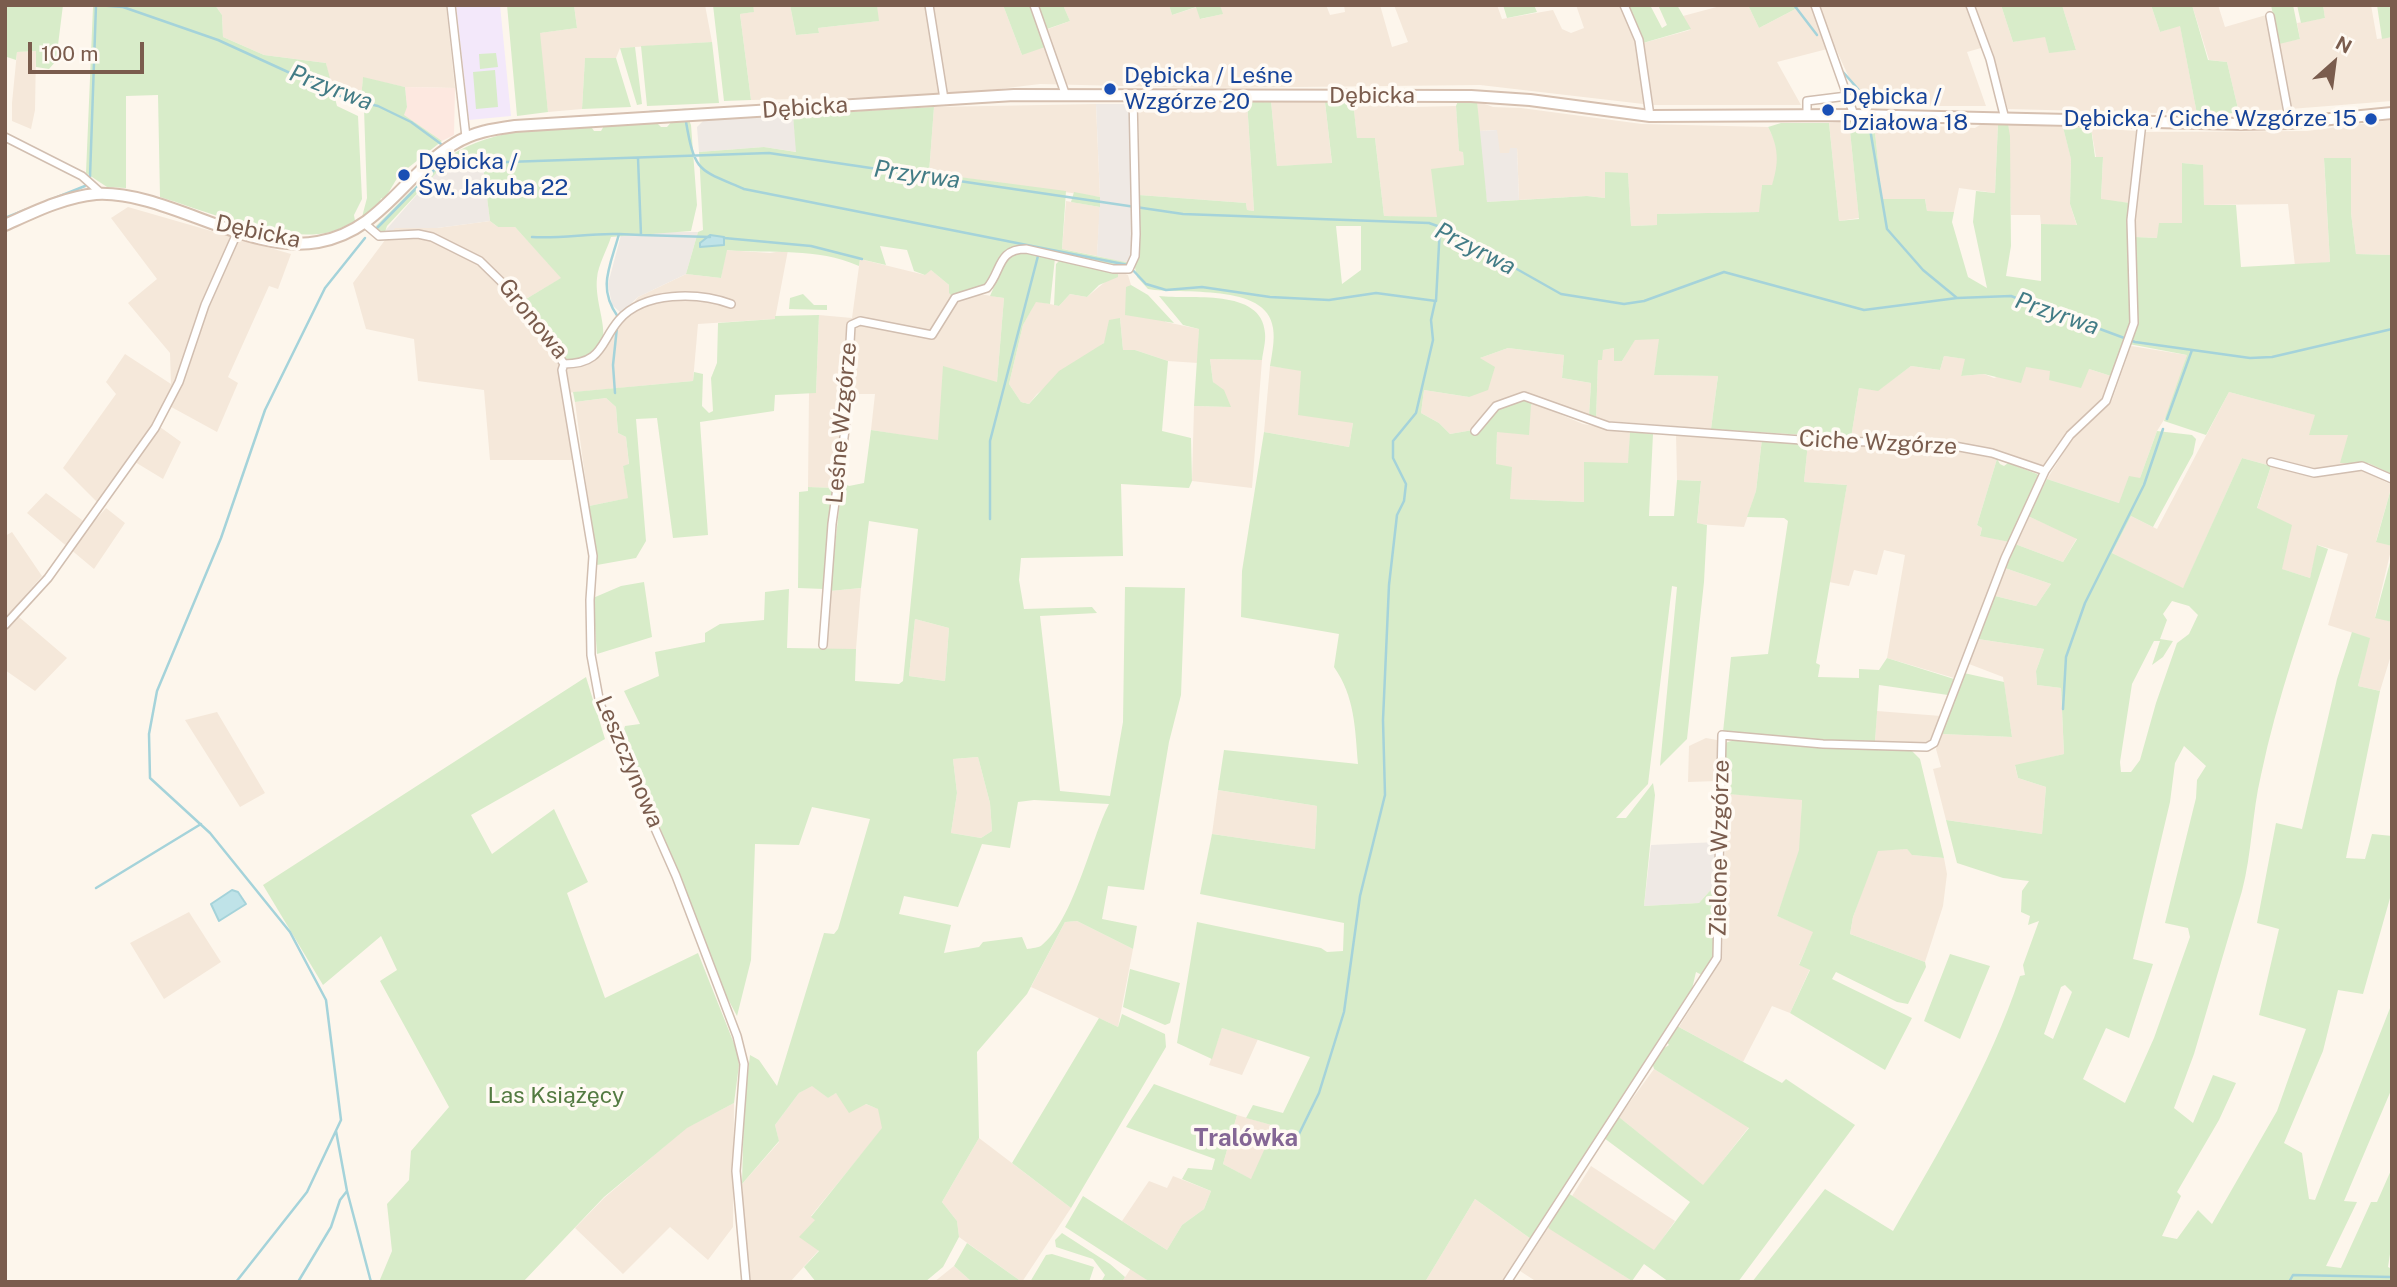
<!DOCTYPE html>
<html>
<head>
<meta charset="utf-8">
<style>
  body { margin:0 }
  #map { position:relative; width:2397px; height:1287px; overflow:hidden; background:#fdf6ec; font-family:"Public Sans",sans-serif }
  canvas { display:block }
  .frame { position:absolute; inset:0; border:7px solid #7a5c4d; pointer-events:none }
  .north { position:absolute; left:2299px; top:28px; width:70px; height:70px; -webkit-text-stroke:5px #fffaf3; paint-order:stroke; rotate:28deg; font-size:19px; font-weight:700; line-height:28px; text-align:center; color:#7a5c4d }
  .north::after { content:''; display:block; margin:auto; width:24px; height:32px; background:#7a5c4d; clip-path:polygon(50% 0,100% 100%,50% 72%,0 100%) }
  .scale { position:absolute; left:28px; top:42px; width:116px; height:32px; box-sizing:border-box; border:4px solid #7a5c4d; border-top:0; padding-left:9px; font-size:21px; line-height:24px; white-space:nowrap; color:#7a5c4d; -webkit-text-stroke:5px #fffaf3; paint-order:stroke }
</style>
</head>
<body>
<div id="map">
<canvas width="2397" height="1287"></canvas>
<div class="frame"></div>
<div class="north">N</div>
<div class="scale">100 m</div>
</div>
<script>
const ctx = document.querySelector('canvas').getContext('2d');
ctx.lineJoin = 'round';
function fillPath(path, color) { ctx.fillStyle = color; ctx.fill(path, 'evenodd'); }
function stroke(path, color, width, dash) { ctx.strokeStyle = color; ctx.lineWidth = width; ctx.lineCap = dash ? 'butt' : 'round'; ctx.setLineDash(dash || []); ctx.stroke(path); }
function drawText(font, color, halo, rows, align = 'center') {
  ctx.font = font + ' "Public Sans",sans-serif'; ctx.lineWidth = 7; ctx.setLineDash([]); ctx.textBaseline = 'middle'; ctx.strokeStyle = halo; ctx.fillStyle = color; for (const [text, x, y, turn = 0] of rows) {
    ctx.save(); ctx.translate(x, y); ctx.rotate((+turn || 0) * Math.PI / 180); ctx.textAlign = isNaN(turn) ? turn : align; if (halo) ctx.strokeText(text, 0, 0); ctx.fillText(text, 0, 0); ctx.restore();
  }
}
fillPath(new Path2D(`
  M215 5H446L455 88 405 87 363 78 361 99 332 95 326 63 264 55 223 37 222 15Z
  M574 5H705L712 42 620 48 616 58 585 59 582 109 548 112 539 33 577 28Z
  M753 5H790L796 35 819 33 818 28 878 21 877 5H1003L1022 55 1040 32 1070 21 1063 5H1169L1172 15 1197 7 1201 19 1222 14 1220 5H1326L1330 15 1345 12 1344 5H1380L1392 47 1408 42 1394 5H1497L1502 19 1553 10 1562 29 1571 33 1584 28 1576 5H1620L1636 45 1690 30 1683 16 1724 5H1748L1759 28 1803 5H2001L2013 42 2045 36 2049 52 2076 50 2062 5H2151L2160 32 2180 25 2197 114 2008 109 1988 46 1967 52 1986 106H1862L1835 47 1777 62 1801 105H1652L1480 85 1204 88 1040 84 940 96 751 100 740 14 753 12Z
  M2192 5H2218L2225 27 2273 13 2278 43 2300 39 2297 23 2325 18 2323 5H2371L2377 39 2392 37V101L2239 113 2227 62 2209 60Z
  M36 51 35 110 31 129 12 121V103L17 52Z
  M1138 100 1247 101 1254 211 1247 210 1246 203 1139 195Z
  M1271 101 1325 102 1332 164 1277 166Z
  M1353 101 1412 107 1456 106 1459 150 1463 151 1464 165 1438 218 1384 216 1375 138 1357 139Z
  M1477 101 1493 107 1521 108 1642 124 1768 127 1775 141 1779 163 1772 186 1762 185 1760 212 1657 214V225L1631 226 1628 174 1605 198 1587 196 1519 200 1517 148 1510 153H1499L1496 130 1478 131Z
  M1096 104 1100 197 929 173 934 107Z
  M2392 120V255L2356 254 2351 213 2324 159 2330 262 2295 266 2288 204 2204 205 2202 165 2182 163V223L2158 238 2134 237 2144 132 2307 131Z
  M1849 121 1859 218 1839 221 1829 123Z
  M1874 123 1975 128 1983 123 1998 124 1995 193 1959 188 1954 212 1927 211 1925 199H1882Z
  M2008 124 2063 127 2071 158 2070 204 2077 226 2041 224 2040 215H2011Z
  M2091 128 2137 131 2130 203 2101 200 2103 158 2096 157Z
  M1066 201 1100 207 1097 256 1062 249Z
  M128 207 291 254 278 289 269 286 228 377 238 383 217 432 164 403 153 422 181 442 163 479 130 459 97 502 63 468 116 394 106 382 125 354 171 384 170 353 128 303 157 279 111 218Z
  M490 221 498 227H515L562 278 519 303 553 361 578 360 604 341 638 297 686 274 721 278 726 250 770 253 788 250 775 319 698 324 693 381 565 393 573 460H490L484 390 418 381 414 339 366 329 353 283 394 228H437Z
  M860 259 925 275 930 269 949 285 952 296 956 298 979 294 1004 298 997 382 938 441 871 430 875 394H844L836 488 808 487 809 393H816L819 315 852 318Z
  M1118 271 1128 275 1131 285 1126 288 1166 322 1199 329 1198 363 1168 361 1135 350H1123L1120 318 1104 343 1037 394 1029 404 1021 402 1009 384 1023 325 1036 301 1059 306 1070 294 1087 297Z
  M1635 339H1660L1654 375 1718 376 1711 429 1596 420 1598 359 1603 350 1614 348 1622 361Z
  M2131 346 2187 355 2170 410 2157 431 2140 478 2119 503 2047 479 2074 436 2112 400Z
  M1508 348 1564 355 1562 378 1591 383 1589 416 1523 393 1491 406 1473 430 1450 434 1439 423 1421 413 1424 390 1469 397 1482 361 1480 358Z
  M1944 356 1966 359 1961 376 1984 374 1994 378 2025 367 2089 369 2111 376 2100 404 2044 467 2009 455 1954 442 1920 437 1851 438 1859 388 1878 390 1911 366 1940 370Z
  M1210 359 1262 360 1252 488 1192 481 1194 406 1230 407 1213 382Z
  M1270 366 1301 370 1353 423 1349 447 1264 432Z
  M2229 392 2316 415 2348 435 2368 463 2365 472 2392 485 2376 541 2392 546 2375 617 2392 622V652L2380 691 2358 686 2369 638 2328 625 2348 554 2318 545 2310 578 2281 569 2257 509 2271 466 2242 458 2183 589 2112 553 2131 516 2157 529Z
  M606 398 616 407 618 433 626 437 629 465 623 466 629 498 589 506 575 402Z
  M1534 403 1583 424 1630 432 1629 463 1584 502 1510 499 1496 464 1497 431Z
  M1676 434 1762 439 1756 491 1744 527 1697 524 1701 481 1677 480Z
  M1808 443 1930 446 1997 459 1977 525 1982 528 1980 535 2009 542 1954 678 1887 658 1905 555 1884 550 1877 575 1854 570 1849 586 1829 582 1847 485 1804 482Z
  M46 493 90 526 106 508 125 523 94 569 27 513Z
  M2028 516 2077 538 2063 562 2015 544Z
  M12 532 42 576 12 611 67 658 35 691 5 670V536Z
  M2005 568 2051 584 2036 606 1995 596Z
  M861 588 856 649H825L830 591Z
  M915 619 949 628 945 681 909 676Z
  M1978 639 2044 649 2036 671 2037 685 2061 688 2064 754 2015 766 2018 778 2046 787 2042 834 1946 820 1933 769 1941 767 1936 749 1942 734 2012 737 2003 677 1969 664Z
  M1877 711 1941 716 1930 744 1875 741Z
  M217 712 265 793 240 807 185 720Z
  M1706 738 1717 740 1718 781 1688 782 1689 746Z
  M978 757 990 803 992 831 981 838 951 833 957 793 953 759Z
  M1218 790 1317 806 1315 849 1212 834Z
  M1727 794 1802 799 1800 850 1777 916 1814 931 1799 964 1810 969 1790 1013 1772 1006 1743 1062 1679 1027 1722 958Z
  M1907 849 1913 855 1944 858 1947 874 1943 906 1925 962 1850 934 1853 917 1877 850Z
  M189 912 221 962 164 999 130 943Z
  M1077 921 1133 949 1118 1027 1031 987 1065 922Z
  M1222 1028 1258 1039 1242 1075 1209 1065Z
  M1654 1069 1749 1127 1703 1186 1619 1117Z
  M812 1085 828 1098 835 1093 879 1109 883 1128 811 1216 816 1219 819 1250 790 1282H751L745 1242 742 1184 779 1142 775 1125 799 1093Z
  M734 1103 733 1227 708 1260 670 1227 623 1274 575 1228 604 1198 686 1128Z
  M1237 1115 1275 1126 1252 1180 1223 1164Z
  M979 1138 1071 1208 1022 1282 959 1237 957 1221 942 1202Z
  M1591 1166 1675 1221 1654 1251 1572 1196Z
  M1173 1176 1211 1191 1204 1209 1182 1225 1167 1250 1122 1221 1149 1181 1167 1188Z
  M1475 1199 1531 1239 1501 1282H1425Z
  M1548 1228 1555 1231 1632 1281 1537 1282 1520 1271Z
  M954 1266 972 1282H934Z
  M1131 1268 1150 1282H1122Z`), '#f5e8da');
fillPath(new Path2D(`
  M405 87 455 88 454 135 442 141 403 115 407 107Z`), '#fde8e0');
fillPath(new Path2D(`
  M1096 104H1129L1132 131 1133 252 1127 263 1097 256 1100 197Z
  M793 115 797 152 764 147 699 152 697 127 705 119Z
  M1497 130 1500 153H1509L1510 148H1517L1519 200 1487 202 1478 131Z
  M453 159 467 166H483L490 221 437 228H395L391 233 384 232 436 173Z
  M646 232H698L686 274 638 297 621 313 612 305 608 284 621 235Z
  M1717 842 1716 884 1699 903 1644 906 1651 845Z`), '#efe9e4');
fillPath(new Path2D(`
  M456 5H500L511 116 469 120Z`), '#f3e8fa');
fillPath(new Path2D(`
  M5 5H63L56 61 49 69 36 67V51L17 52 16 60 7 57 5 97Z
  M85 5H215L222 15 223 37 264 55 326 63 337 106 358 116 362 199 354 215 355 221C347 225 338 230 330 232 281 244 207 211 160 197L158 95 126 96V188L107 187 86 173 93 7Z
  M507 5H574L577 28 540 33 548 112 517 116Z
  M713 5H753L754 12 740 14 751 100 724 101Z
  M790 5H877L879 21 818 28 819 33 796 35Z
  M1003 5H1031L1045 47 1022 55Z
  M1037 5H1063L1070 21 1047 29Z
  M1169 5H1220L1223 14 1200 19 1196 7 1172 15Z
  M1503 5H1534L1537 12 1507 18Z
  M1629 5H1650L1662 28 1667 25 1658 5H1677L1691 29 1643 43Z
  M1748 5H1803L1759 28Z
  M2001 5H2062L2076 50 2049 53 2045 37 2013 42Z
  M2151 5H2192L2208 60 2227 62 2239 113 2197 114 2180 26 2160 32Z
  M2271 5H2293L2300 39 2279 44Z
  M2297 5H2323L2325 18 2301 23Z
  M2377 5H2392V37L2382 39Z
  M712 42 719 103 647 106 641 46Z
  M635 47 642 104 637 105 620 48Z
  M496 53 498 67 480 69 479 54Z
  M585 58H616L631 107 582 109Z
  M495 70 498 107 476 109 473 72Z
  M363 77 405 87 407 107 404 115 442 141 399 175 384 200 381 198 380 204 362 217 367 198 364 109 347 101 348 97 361 99Z
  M1247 101H1271L1277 166 1332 163 1325 102 1353 101 1357 138H1375L1384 216 1437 217 1431 169 1464 165 1463 152 1459 151 1456 106 1458 101H1477L1487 202 1587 196 1605 198V172L1628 173 1631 226 1657 225V214L1759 212 1762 185H1772C1779 163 1779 148 1768 127L1781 123H1829L1839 221 1859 219 1849 121 1874 123 1882 199H1925L1927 211 1954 212 1952 222 1968 277 1987 288 1973 222 1976 191 1995 193 1998 124H2008L2010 136 2011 246 2006 276 2041 281V224L2077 225 2070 204 2071 159 2063 127 2091 128 2095 157H2103L2101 199 2130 203 2128 229 2132 317 2111 376 2089 369 2081 388 2049 380 2050 371 2026 367 2021 383 1984 374 1961 376 1965 359 1944 356 1940 370 1911 366 1878 391 1859 388 1851 438 1711 429 1718 376 1654 375 1659 339 1635 340 1622 361H1614V348L1603 350 1602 360H1598L1596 420 1589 416 1591 383 1562 378 1564 355 1508 348 1480 358 1495 367 1488 390 1469 397 1424 390 1421 413 1439 423 1450 434 1473 430V435L1494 410 1526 398 1534 403 1531 405 1529 435 1497 432 1496 464 1512 467 1510 499 1584 502V462L1628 463 1630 432 1653 434 1649 516H1674L1677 480 1701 481 1697 523 1707 525 1704 582 1687 739 1660 766 1677 587 1672 586 1648 784 1616 818H1626L1653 783 1655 795 1644 906 1699 903 1716 884 1715 956 1702 975 1696 972 1692 989 1531 1239 1475 1199 1425 1282H1150L1065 1227 1083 1196 1167 1250 1182 1225 1204 1209 1211 1191 1182 1179 1188 1168 1212 1170 1215 1159 1126 1127 1154 1084 1237 1115 1223 1164 1251 1179 1275 1126 1246 1118 1253 1105 1283 1113 1310 1057 1222 1028 1212 1059 1177 1043 1197 922 1321 948 1327 952 1343 951 1344 923 1200 894 1212 834 1315 849 1317 806 1218 790 1224 750 1358 764C1355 728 1355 697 1334 667L1339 634 1241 617 1242 571 1264 432 1349 447 1353 423 1298 415 1301 371 1270 366C1272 354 1275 340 1273 328 1267 282 1181 295 1148 289L1137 277 1135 268 1139 195 1246 203 1247 210 1254 211ZM1336 226H1361V270L1342 284Z
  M934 107 929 173 1066 191 1062 249 1130 263 1124 268 1014 246C994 258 1001 268 989 283 982 292 962 291 952 296L949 293V285L931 270 925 275 914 271 907 250 880 246 886 265 860 259 859 266C816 247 773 254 727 250L721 278 686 274 698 232 703 230 699 152 764 147 796 152 793 115Z
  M673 120H689L691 125 697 205 691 231 611 237C607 250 598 265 597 278 593 315 629 358 564 360L526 299 561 278 515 227H498L490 221 483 166H467L453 159 445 166 442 161C485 130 539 128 590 125L594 131H601L605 124 655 121 661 127H667Z
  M2324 158H2351V213L2356 254 2392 255V474L2368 463H2340L2348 435H2309L2315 415 2229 392 2206 435 2164 421 2187 355 2129 344 2138 305 2134 237 2157 238 2159 223H2182V163L2203 165 2204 205H2236L2241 267 2330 262Z
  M434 168 439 170 387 226 385 232 391 233 379 234 376 226Z
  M1074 192 1100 197V207L1071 202Z
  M1016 253H1037L1055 258 1050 304 1036 302 1023 325 1009 384 1021 402 1029 404 1059 371 1104 343 1109 320 1120 318 1123 350H1135L1168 361 1162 431 1191 438 1192 481 1189 488 1121 484 1123 556 1021 558 1019 580 1024 609 1092 607 1097 613 1040 616 1060 791 1110 796 1123 722 1125 587 1185 588 1181 695 1169 742 1144 890 1108 886 1102 919 1137 926 1133 949 1077 921 1065 922 1027 994 977 1052 979 1138 942 1202 957 1221 959 1237 943 1267 925 1282H816L804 1267 819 1251 799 1237 815 1220 811 1217 882 1128 878 1109 866 1104 849 1113 836 1093 828 1098 812 1086 799 1093 775 1125 779 1141 742 1184 744 1106 750 1055 759 1060 777 1086 824 933 834 934 838 929 870 819 812 807 799 845 755 844 751 960 737 1016 721 986 649 799 621 740 625 726 640 724 624 691 659 676 655 652 705 642V633L720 624 764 620 765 592 789 589 787 648 856 649 855 681 899 684 903 681 918 529 869 521 861 588 830 591 842 482 849 486 864 483 871 430 938 440 943 366 997 382 1004 298 990 296 1006 259ZM915 619 949 628 945 681 909 676ZM978 757 990 803 992 831 981 838 951 833 957 793 953 759ZM1034 800 1109 804C1091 839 1073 921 1042 945 1039 948 1032 948 1027 949L1022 937 983 942 979 947 944 953 951 925 899 914 904 896 958 907 982 844 1010 848 1018 802Z
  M1061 259 1118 271V277L1099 285 1087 297 1070 294 1059 306 1054 305 1056 264Z
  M1131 285 1148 295 1174 323 1125 315 1126 287Z
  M803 294 814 305H827V310L789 309 790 298Z
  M1159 296C1189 300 1262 287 1265 333 1266 341 1263 352 1262 360L1210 359 1213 382 1224 390 1231 407 1194 406 1199 329 1183 325Z
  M819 315 816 393 775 395 774 411 700 422 708 535 673 538 657 418 636 419 646 541 636 558 597 565 589 506 628 498 623 466 629 464 626 437 618 433 616 407 606 398 575 402 573 392 693 381 694 372 703 374 702 406 709 413 713 411 711 378 717 363 718 323 775 319V316Z
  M2157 431 2192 435 2196 439 2193 454 2153 527 2131 516 2112 553 2183 588 2242 458 2271 466 2257 508 2292 525 2282 569 2310 578 2317 545 2328 549C2304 624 2277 698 2261 775 2252 813 2252 853 2242 891L2194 1054 2174 1108 2193 1123 2213 1075 2236 1083 2219 1120 2177 1192 2181 1196 2162 1236 2177 1239 2198 1210 2212 1224 2277 1111 2306 1029 2259 1015 2279 929 2257 923 2276 823 2302 829 2337 679 2352 632 2370 638 2358 686 2380 691 2346 858 2365 859 2372 834 2392 836V891L2363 994 2338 990 2323 1051 2284 1143 2302 1153 2309 1199 2315 1200 2392 1003V1088L2344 1201 2357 1202 2326 1266 2341 1268 2371 1202H2377L2392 1168V1241L2388 1267 2392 1269V1281L1752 1282 1825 1189 1893 1231C1941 1148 1990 1067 2020 976L2025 975 2023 965 2039 921 2028 925 2030 916 2021 912 2022 891 2029 881 2003 878 1957 863 1946 820 2042 834 2046 787 2018 778 2015 765 2064 754 2061 688 2037 685 2036 671 2044 649 1978 639 1995 596 2036 606 2051 584 2005 568 2015 544 2063 562 2077 539 2028 516 2047 479 2119 503 2129 476 2140 478ZM2172 601 2189 606 2198 615 2189 634 2177 643 2156 703 2140 760 2131 772H2121L2120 762 2132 684 2154 641H2160L2152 665 2163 657 2173 641 2160 639 2167 620 2163 614ZM2184 746 2206 766 2197 780 2196 798 2165 923 2188 928 2190 937 2154 1038 2125 1103 2083 1079 2106 1028 2129 1038 2153 964 2133 959 2170 802 2175 763ZM2065 985 2072 992 2053 1039 2044 1034 2061 987Z
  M1762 439 1808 443 1804 482 1847 485 1816 663 1820 665 1818 677 1859 678V669L1879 670 1887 658 1954 679 1948 695 1879 685 1875 741 1814 740 1723 732 1731 657 1768 654 1788 521 1784 518 1747 517 1756 491Z
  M1997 459 2000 464 2004 466 2008 463 2037 474 2040 478 2009 542 1980 536 1982 528 1977 525Z
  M2392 485V546L2376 542Z
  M808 487 836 488 829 513 824 589 798 588 799 492 808 491Z
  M2392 555V622L2375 618Z
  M644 582 652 637 597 654 593 598 621 586Z
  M1964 673 2004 682 2012 737 1942 734Z
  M586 677 605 739 471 815 492 854 554 809 588 882 567 893 605 998 698 953 737 1051 739 1065 734 1103 687 1128 604 1197 523 1282H379L392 1251 387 1204 409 1180 411 1151 449 1107 380 981 397 970 381 936 323 985 263 885Z
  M1740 738 1819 747 1911 750 1920 759 1944 858 1912 855 1907 849 1878 851 1853 917 1850 934 1925 962 1926 967 1908 1004 1897 1002 1836 972 1832 979 1912 1018 1885 1070 1790 1013 1810 970 1799 965 1813 932 1777 916 1799 850 1802 800 1727 794 1725 743Z
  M1950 954 1990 966 1960 1039 1924 1021Z
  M1130 969 1180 983 1170 1023 1165 1025 1123 1007Z
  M1122 1014 1165 1034 1166 1047 1071 1208 1012 1163 1099 1018 1118 1027Z
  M1677 1026 1782 1083 1786 1079 1855 1125 1738 1282H1669L1644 1264 1632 1281 1548 1228 1568 1193 1654 1250 1690 1202 1604 1138 1619 1117 1703 1185 1749 1128 1654 1069 1652 1062 1658 1052 1669 1045 1666 1041Z
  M1062 1233 1110 1264 1125 1277 1122 1282H1101L1105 1275 1093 1259 1056 1247 1055 1240Z
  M967 1243 1022 1282H972L954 1266Z
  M1052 1254 1094 1267 1089 1282H1030L1046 1255Z`), '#d8ecc9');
const water = new Path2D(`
  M710 235 724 237V245L700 247V243Z
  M232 890 238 892 246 904 219 921 211 904Z`);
fillPath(water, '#bfe3e8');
stroke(water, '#a5d3da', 2);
stroke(new Path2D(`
  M96 5 123 7 218 40 347 99 378 106 411 122 441 144
  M1794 5 1817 35
  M1843 72 1858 89 1867 108
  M650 112 686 110
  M686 122C695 173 698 169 744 189L1128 265 1146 284 1166 290 1202 287 1270 297 1329 300 1376 293 1436 301 1440 226
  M1869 123 1887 229 1923 270 1957 298
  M451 155 478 163 769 153 1183 214 1429 223 1446 229 1561 294 1624 304 1644 301 1724 272 1864 310 1957 298 2011 296 2135 342 2250 358 2272 357 2392 329
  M90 177 96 5
  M50 200 85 186
  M5 218 25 210
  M377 228 435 169
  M641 235 710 237
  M532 237C561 239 589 233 618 234
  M724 238 811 246 862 259
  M618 317C597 288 610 267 619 234L641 235 638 158
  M615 393 613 365 617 327
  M2167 419 2192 350
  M990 519V441L1039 252
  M2063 709 2066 657 2085 603 2144 485 2163 429
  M96 888 201 824
  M1299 1134 1319 1093 1344 1012 1360 896 1385 795 1383 720 1389 585 1397 515 1404 501 1406 484 1393 458V441L1416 413 1433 340 1431 320 1435 302
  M347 1191 371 1282
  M236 1282 307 1192 341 1120 326 1000 290 932 210 833 150 778 149 734 157 691 221 538 265 410 325 288 365 238
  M298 1282 331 1227 340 1200 347 1191 336 1131
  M2289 1282 2293 1275 2392 1277`), '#a5d3da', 2.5);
const street = new Path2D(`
  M451 5 466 137
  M929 5 944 99
  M1034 5 1066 96
  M1624 5 1639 40 1650 116
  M1815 5 1854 115
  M1970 5 1990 59 2005 119
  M2270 16 2290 123
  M1807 115V101L1847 96
  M5 137 82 176 102 194
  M365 224 379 236 418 234 432 237 480 261 524 304 564 364C603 364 600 342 619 320 644 291 698 292 731 304
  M564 364 562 370 593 556 590 600 591 655 600 704 676 876 737 1036 744 1064 736 1171 746 1282
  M1475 431 1496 406 1524 396 1608 426 1815 441 1938 443 1992 453 2045 471 2070 435 2106 401 2134 323 2131 220 2142 122
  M2271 462 2314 473 2362 466 2392 479
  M5 625 48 578 155 428 179 382 205 305 238 231
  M823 645 832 524 845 430 851 325 860 321 932 335 955 298 987 288C1002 271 997 249 1026 249L1113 269H1129L1135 256 1136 234 1133 96
  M1507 1282 1717 958 1722 735 1823 744 1927 747 1934 743 2005 558 2045 471`);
const secondary = new Path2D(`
  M5 225C34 212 64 197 96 194 166 190 248 255 318 242 381 231 404 174 454 144 473 132 493 129 515 126L1014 95 1471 96 1530 100 1650 116 1854 115 2241 124 2290 123 2392 113`);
stroke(street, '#d1beb0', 10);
stroke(secondary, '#d6c0b0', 14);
stroke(street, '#fff', 7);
stroke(secondary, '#fff', 10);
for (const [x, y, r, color] of [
  [1110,89,7,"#1a4fb4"],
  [1828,110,7,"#1a4fb4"],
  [2371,119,7,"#1a4fb4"],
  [404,175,7,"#1a4fb4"]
]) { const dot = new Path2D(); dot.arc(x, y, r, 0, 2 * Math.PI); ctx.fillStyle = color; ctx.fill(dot); stroke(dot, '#fffaf3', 2.5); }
drawText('23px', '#164399', '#fffaf3', [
  ["Dębicka / Leśne",1124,76],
  ["Wzgórze 20",1124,102],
  ["Dębicka /",1842,97],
  ["Działowa 18",1842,123],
  ["Dębicka / Ciche Wzgórze 15",2357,119,"right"],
  ["Dębicka /",418,162],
  ["Św. Jakuba 22",418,188]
], 'left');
drawText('23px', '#7a5c4d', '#fffaf3', [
  ["Dębicka",1372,96],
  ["Dębicka",805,108,-4],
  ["Dębicka",258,232,12],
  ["Gronowa",533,319,51],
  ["Leśne Wzgórze",842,423,-85],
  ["Ciche Wzgórze",1878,443,3],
  ["Leszczynowa",629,762,67],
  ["Zielone Wzgórze",1720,848,-89]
]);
drawText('23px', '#537a41', '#fffaf3', [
  ["Las Książęcy",556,1096]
]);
drawText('italic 24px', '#437c86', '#fffaf3', [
  ["Przyrwa",331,88,21],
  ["Przyrwa",917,175,8],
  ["Przyrwa",1475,249,27],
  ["Przyrwa",2057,314,19]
]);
drawText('bold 24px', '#846695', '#fffaf3', [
  ["Tralówka",1246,1139]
]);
</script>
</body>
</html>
